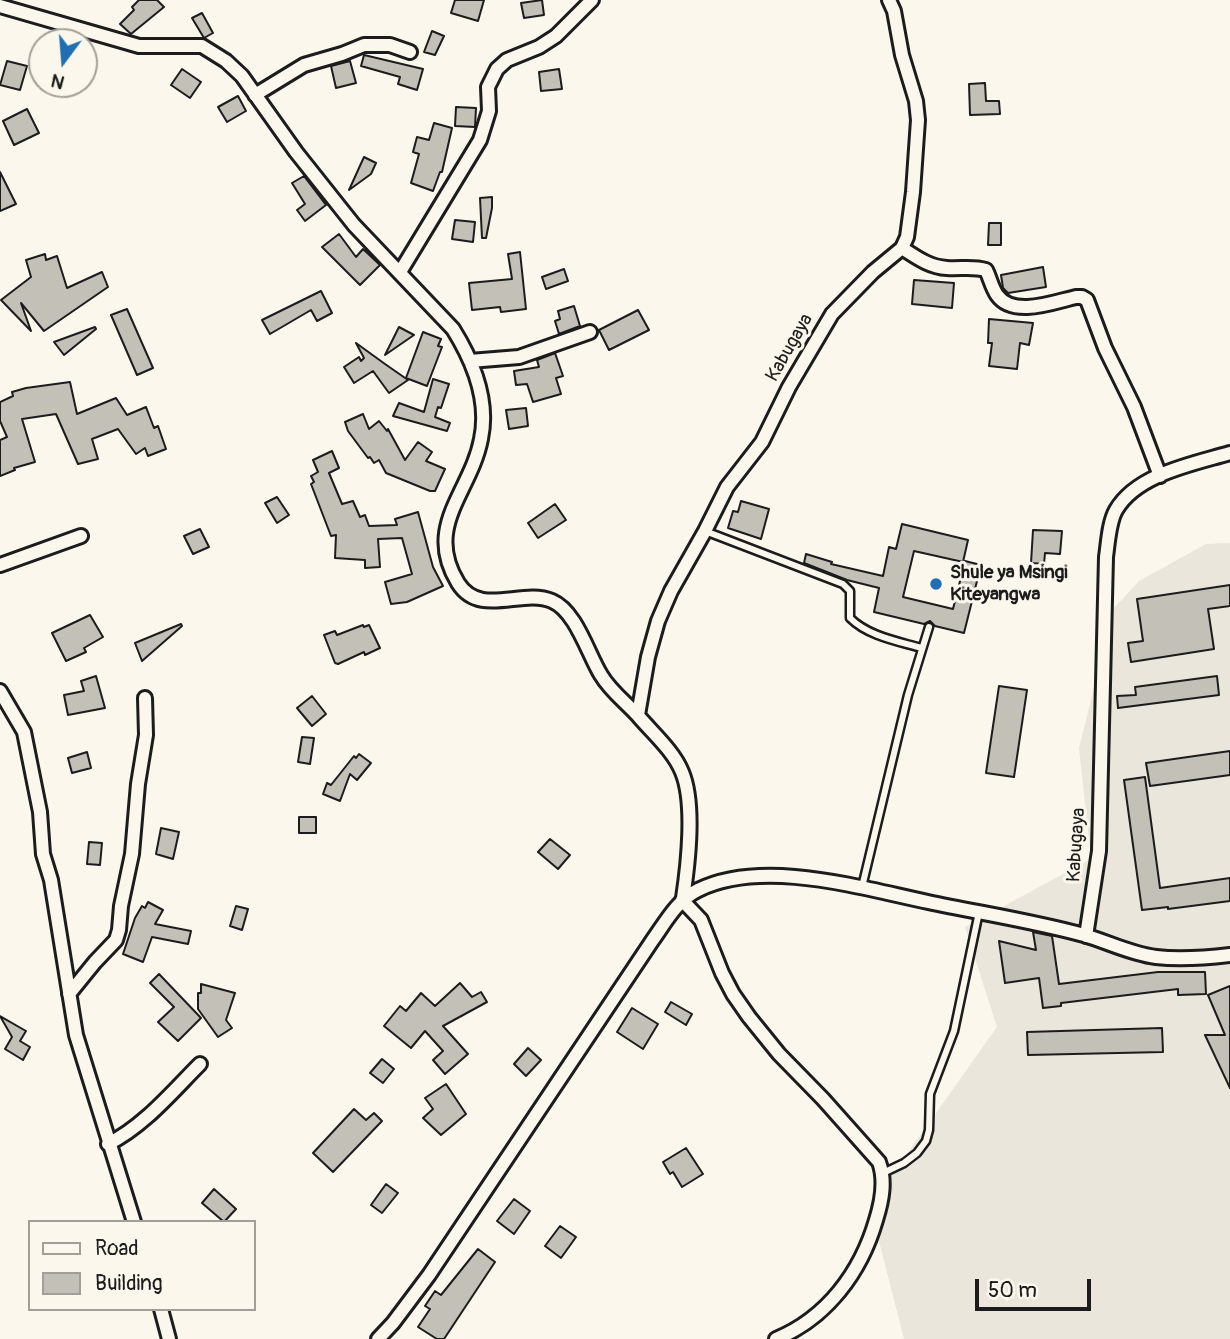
<!DOCTYPE html>
<html>
<head>
<meta charset="utf-8">
<style>
  body { margin:0 }
  #map { position:relative; width:1230px; height:1339px; overflow:hidden; background:#fbf7ec; font-family:Pangolin,sans-serif }
  canvas { display:block }
  .legend { position:absolute; left:28px; top:1220px; width:228px; height:91px; box-sizing:border-box; background:#fbf7ec; border:2px solid #a29f99; margin:0; padding:9px 12px; list-style:none; font-size:21px; color:#1c1c1c }
  .legend li { display:flex; align-items:center; gap:14px; height:35px }
  .legend b { width:35px; border:2px solid #a29f99 }
  .north { position:absolute; left:28px; top:28px; width:70px; height:70px; box-sizing:border-box; background:#fbf7ec; border:2px solid #a29f99; border-radius:50%; rotate:196deg; font-size:19px; font-weight:700; line-height:28px; text-align:center; color:#1c1c1c }
  .north::after { content:''; display:block; margin:auto; width:24px; height:32px; background:#1f6fb2; clip-path:polygon(50% 0,100% 100%,50% 72%,0 100%) }
  .scale { position:absolute; left:975px; top:1279px; width:116px; height:32px; box-sizing:border-box; border:4px solid #1c1c1c; border-top:0; padding-left:9px; font-size:21px; line-height:24px; white-space:nowrap; color:#1c1c1c; -webkit-text-stroke:5px #fbf7ec; paint-order:stroke }
</style>
</head>
<body>
<div id="map">
<canvas width="1230" height="1339"></canvas>
<ul class="legend">
<li><b style="height:9px;background:#fbf7ec"></b>Road</li>
<li><b style="height:19px;background:#c3c0b8"></b>Building</li>
</ul>
<div class="north">N</div>
<div class="scale">50 m</div>
</div>
<script>
const ctx = document.querySelector('canvas').getContext('2d');
ctx.lineJoin = 'round';
function fillPath(path, color) { ctx.fillStyle = color; ctx.fill(path, 'evenodd'); }
function stroke(path, color, width, dash) { ctx.strokeStyle = color; ctx.lineWidth = width; ctx.lineCap = dash ? 'butt' : 'round'; ctx.setLineDash(dash || []); ctx.stroke(path); }
function drawText(font, color, halo, rows, align = 'center') {
  ctx.font = font + ' Pangolin,sans-serif'; ctx.lineWidth = 6; ctx.setLineDash([]); ctx.textBaseline = 'middle'; ctx.strokeStyle = halo; ctx.fillStyle = color; for (const [text, x, y, turn = 0] of rows) {
    ctx.save(); ctx.translate(x, y); ctx.rotate((+turn || 0) * Math.PI / 180); ctx.textAlign = isNaN(turn) ? turn : align; if (halo) ctx.strokeText(text, 0, 0); ctx.fillText(text, 0, 0); ctx.restore();
  }
}
fillPath(new Path2D(`
  M1230 543V1339H904L870 1206 997 1027 965 927 1091 859 1079 748 1114 608 1139 581 1206 544Z`), '#eae6dc');
const building = new Path2D(`
  M139 0H157L164 7 131 34 120 24 134 10 132 7Z
  M455 0H484L478 21 451 13Z
  M542 0 544 15 524 18 521 3Z
  M202 13 213 33 204 38 192 18Z
  M432 31 444 36 435 55 424 52Z
  M364 55 423 69 417 90 398 84 400 77 361 66Z
  M7 61 27 66 20 90 0 85Z
  M350 61 356 83 336 88 331 66Z
  M182 69 201 82 190 98 171 85Z
  M559 69 562 89 541 91 539 72Z
  M985 83 986 101H999L1000 114 970 115 969 84Z
  M238 96 246 111 227 122 218 107Z
  M456 107 476 108 475 127 455 126Z
  M27 109 39 133 14 145 3 121Z
  M434 123 452 128 442 172H440L433 191 411 183 419 154 413 152 417 137 429 140Z
  M364 157 376 163 371 174 349 190Z
  M0 172 16 204 0 211Z
  M304 176 326 205 305 221 297 210 305 204 292 183Z
  M492 197V208L486 238H482L480 198Z
  M455 220 475 222 473 242 452 239Z
  M989 223H1001V245H988Z
  M339 234 356 257 363 249 380 265 360 285 322 247Z
  M520 252 526 309 501 312 500 307 472 310 469 283 512 279 508 254Z
  M45 254 46 260 57 256 67 288 102 272 108 287 44 331 21 303 31 331 1 300 31 277 26 260Z
  M1043 267 1046 287 1008 293 1003 288 1001 275Z
  M564 269 568 281 546 289 542 277Z
  M914 280 954 283 952 308 912 304Z
  M321 291 332 313 317 321 311 310 270 334 262 320Z
  M574 306 580 326 559 334 555 321 560 319 558 311Z
  M127 309 153 368 137 375 111 315Z
  M638 310 649 330 609 350 599 330Z
  M989 319 1033 323 1029 345 1020 343 1017 369 989 366 992 343H988Z
  M95 327 96 329 64 355 54 342Z
  M399 327 414 335 385 355Z
  M423 332 441 339 438 346 442 347 427 386 406 378Z
  M356 343 385 364 408 380 389 393 373 371 354 383 344 367 359 357 361 361 364 358Z
  M555 353 563 376 556 378 561 394 533 402 527 384 516 385 514 371 539 367 537 360Z
  M433 379 449 384 441 408 438 407 435 417 450 423 447 431 393 416 399 403 424 412Z
  M70 382 77 414 116 398 127 415 146 407 154 428 158 426 166 449 148 456 145 448 136 454 118 429 92 439 98 459 78 464 56 414 22 419 35 462 14 468 15 470 0 476V440L7 437 0 421V402L13 396 12 392 26 388Z
  M526 408 528 426 509 429 506 410Z
  M363 414 369 429 379 421 387 431 388 429 405 460 418 442 432 452 426 461 445 469 435 491H430L386 473 379 460 374 463 370 457 368 458 348 431 345 422Z
  M332 451 339 468 329 473 342 504 353 501 360 517 365 515 369 526 397 525 395 519 418 512 433 567 443 586 407 602 391 604 385 582 412 574 402 538 378 539 380 567 365 568V560L335 558 336 535 331 536 311 484 314 482 311 476 318 472 313 460Z
  M277 497 289 515 277 523 265 503Z
  M741 501 769 509 761 539 728 528 733 511 738 512Z
  M555 504 566 520 538 538 528 523Z
  M902 524 968 540 963 562 914 551 903 597 953 609 965 561 981 565 964 633 935 626 930 621 924 624 874 612 879 588 847 580 804 563 806 554 832 562 831 564 883 576 889 547 896 549Z
  M200 529 209 547 193 554 184 536Z
  M1033 530 1062 531 1060 554 1045 553 1044 564 1031 563Z
  M1230 585V606L1208 609 1214 649 1131 662 1128 643 1143 641 1137 599Z
  M90 615 103 637 84 648 86 652 66 661 52 633Z
  M181 624 182 626 142 661 135 643Z
  M363 625 364 627 369 625 380 648 365 655 364 652 338 664 335 663 324 635 335 631 337 635Z
  M96 676 105 708 68 715 64 695 84 691 81 681Z
  M1217 676 1219 695 1118 708 1117 696 1136 695 1135 687Z
  M999 686 1027 690 1014 777 986 773Z
  M312 696 326 714 312 726 297 708Z
  M302 737 314 738 310 764 298 762Z
  M1230 751V775L1150 786 1146 763Z
  M87 752 91 768 72 773 68 758Z
  M359 754 371 763 357 780 350 774 340 801 323 794 327 783 331 785 354 756 356 758Z
  M1145 777 1160 888 1230 878V901L1168 909V907L1142 910 1124 780Z
  M299 817H316V833H299Z
  M161 828 179 832 173 859 156 854Z
  M550 839 570 855 558 869 538 852Z
  M89 842 102 843 100 865 87 864Z
  M148 902 163 910 155 924 191 931 188 944 152 937 143 962 123 954 135 918 142 906 145 908Z
  M236 906 248 909 242 930 230 926Z
  M1033 932 1052 936 1059 984 1158 972H1205L1206 994 1178 995V989L1061 1003V1006L1043 1008 1039 978 1005 983 999 941 1036 950Z
  M159 974 201 1018 178 1041 158 1022 174 1007 150 983Z
  M460 983 472 997 481 992 487 1002 443 1026 468 1054 445 1074 433 1060 443 1051 425 1031 411 1048 384 1026 400 1006 406 1011 421 993 435 1006Z
  M201 984 235 993 226 1020 232 1028 218 1037 198 1009V993H201Z
  M1230 986V1088L1205 1035H1225L1208 995Z
  M671 1002 692 1014 686 1025 665 1012Z
  M632 1008 658 1024 643 1049 617 1032Z
  M0 1016 26 1031 20 1041 30 1047 23 1060 5 1049 12 1037Z
  M1162 1028 1163 1052 1028 1055 1027 1032Z
  M528 1048 541 1060 526 1076 514 1064Z
  M382 1059 394 1069 383 1083 370 1073Z
  M446 1084 466 1114 441 1135 423 1118 433 1109 425 1098Z
  M354 1109 366 1120 374 1113 382 1121 333 1172 313 1153Z
  M686 1148 703 1174 682 1187 673 1172 670 1174 663 1162Z
  M386 1184 398 1193 382 1213 371 1205Z
  M214 1189 236 1209 224 1222 202 1203Z
  M514 1199 530 1211 514 1234 497 1221Z
  M560 1226 576 1237 561 1258 545 1246Z
  M478 1249 495 1262 444 1339H437L418 1327 430 1309 425 1306 435 1291 441 1295Z`);
fillPath(building, '#c3c0b8');
stroke(building, '#1c1c1c', 2);
const service = new Path2D(`
  M705 531 843 584 850 591V618C868 636 897 641 921 648
  M862 887 908 695 929 627
  M883 1173 904 1163 917 1153 926 1141 929 1130 930 1094 954 1031 979 912`);
const minor = new Path2D(`
  M0 6 139 46H202L226 61 242 76 296 152 354 225 453 329C473 361 489 401 481 439 471 492 423 526 458 583 480 618 522 588 552 601 576 611 588 654 601 675 611 692 627 703 640 718 654 734 674 752 682 772 695 803 688 865 683 898
  M255 95 304 65 342 54 364 45H390L410 52
  M902 248C916 257 929 267 947 268 960 269 973 266 986 270 990 278 992 288 997 295 1013 318 1054 302 1076 297H1082L1087 300 1105 348 1134 407 1160 476
  M400 272 480 140 489 111 488 87 497 69 507 60 539 47 556 36 592 0
  M470 361 519 357 590 332
  M0 565 81 536
  M0 691 24 732 40 812 43 854 51 880 76 1035 134 1222
  M638 715 648 657 658 621 671 591 705 531 727 487 762 442 789 387 832 314 873 272 902 248 907 237 913 192 918 120 916 101 902 55 894 11 889 0
  M682 900 701 920 722 973 733 994 749 1017 779 1054 823 1099 879 1162C886 1181 882 1201 876 1220 861 1272 827 1318 776 1339
  M1086 936 1099 851 1106 557C1108 543 1109 522 1116 510 1137 474 1193 464 1230 453
  M69 994 95 962 116 940 119 930 121 906 132 854 138 784 146 735 145 698
  M108 1144C144 1126 172 1092 200 1064
  M161 1309 169 1339
  M378 1339 393 1323 429 1275 652 941C665 923 677 900 698 890 763 858 861 888 928 902 980 913 1033 921 1084 935 1108 942 1131 954 1156 957 1180 960 1205 958 1230 955`);
stroke(service, '#1c1c1c', 11);
stroke(minor, '#1c1c1c', 18);
stroke(service, '#fbf7ec', 6);
stroke(minor, '#fbf7ec', 12);
for (const [x, y, r, color] of [
  [936,584,7,"#1f6fb2"]
]) { const dot = new Path2D(); dot.arc(x, y, r, 0, 2 * Math.PI); ctx.fillStyle = color; ctx.fill(dot); stroke(dot, '#fbf7ec', 2.5); }
drawText('19px', '#1c1c1c', '#fbf7ec', [
  ["Kabugaya",790,348,-60],
  ["Kabugaya",1077,845,-86]
]);
drawText('bold 19px', '#1c1c1c', '#fbf7ec', [
  ["Shule ya Msingi",950,573],
  ["Kiteyangwa",950,595]
], 'left');
</script>
</body>
</html>
